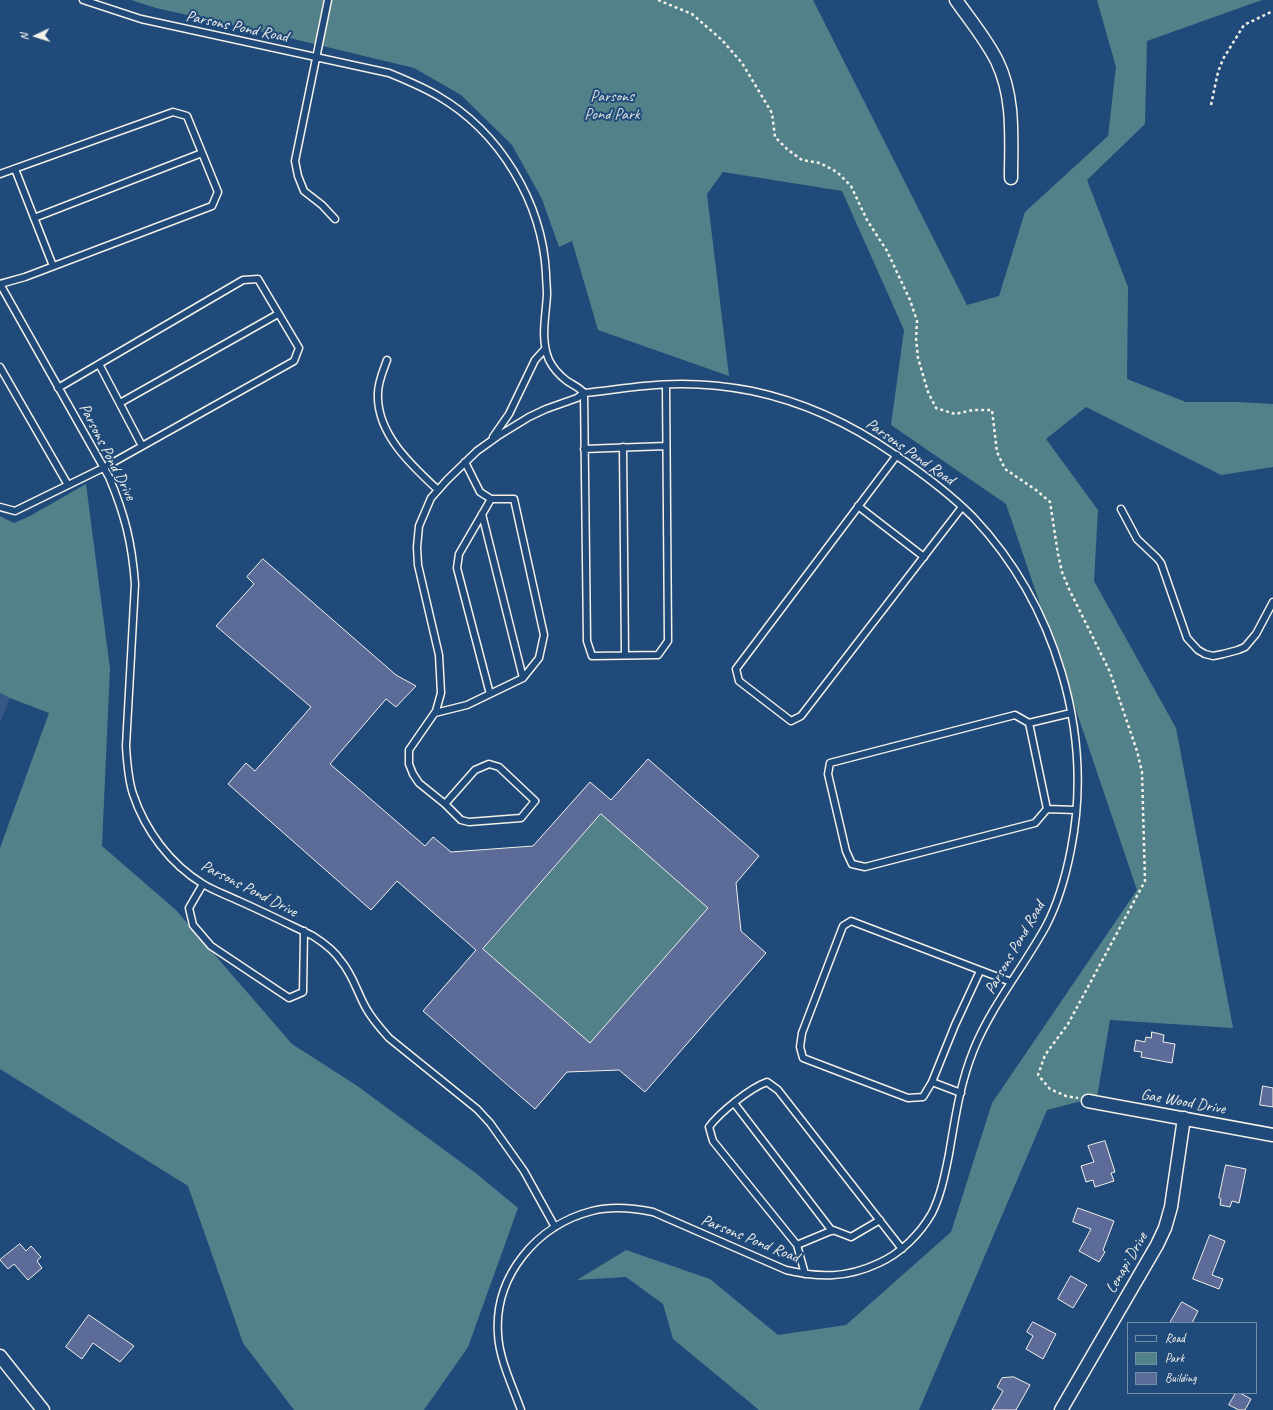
<!DOCTYPE html>
<html>
<head>
<meta charset="utf-8">
<style>
  body { margin:0 }
  #map { position:relative; width:1273px; height:1410px; overflow:hidden; background:#1f4a7a; font-family:Caveat,sans-serif }
  canvas { display:block }
  .legend { position:absolute; left:1127px; top:1322px; width:130px; height:72px; box-sizing:border-box; background:#1f4a7a; border:1px solid #748da6; margin:0; padding:5px 7px; list-style:none; font-size:12px; color:#f4f1e8 }
  .legend li { display:flex; align-items:center; gap:8px; height:20px }
  .legend b { width:20px; border:1px solid #748da6 }
  .north { position:absolute; left:16px; top:16px; width:40px; height:40px; -webkit-text-stroke:3px #1f4a7a; paint-order:stroke; rotate:266deg; font-size:11px; font-weight:700; line-height:16px; text-align:center; color:#f4f1e8 }
  .north::after { content:''; display:block; margin:auto; width:14px; height:18px; background:#f4f1e8; clip-path:polygon(50% 0,100% 100%,50% 72%,0 100%) }
</style>
</head>
<body>
<div id="map">
<canvas width="1273" height="1410"></canvas>
<ul class="legend">
<li><b style="height:5px;background:#1f4a7a"></b>Road</li>
<li><b style="height:11px;background:#52818a"></b>Park</li>
<li><b style="height:11px;background:#5c6b98"></b>Building</li>
</ul>
<div class="north">N</div>
</div>
<script>
const ctx = document.querySelector('canvas').getContext('2d');
ctx.lineJoin = 'round';
function fillPath(path, color) { ctx.fillStyle = color; ctx.fill(path, 'evenodd'); }
function stroke(path, color, width, dash) { ctx.strokeStyle = color; ctx.lineWidth = width; ctx.lineCap = dash ? 'butt' : 'round'; ctx.setLineDash(dash || []); ctx.stroke(path); }
function drawText(font, color, halo, rows, align = 'center') {
  ctx.font = font + ' Caveat,sans-serif'; ctx.lineWidth = 4; ctx.setLineDash([]); ctx.textBaseline = 'middle'; ctx.strokeStyle = halo; ctx.fillStyle = color; for (const [text, x, y, turn = 0] of rows) {
    ctx.save(); ctx.translate(x, y); ctx.rotate((+turn || 0) * Math.PI / 180); ctx.textAlign = isNaN(turn) ? turn : align; if (halo) ctx.strokeText(text, 0, 0); ctx.fillText(text, 0, 0); ctx.restore();
  }
}
fillPath(new Path2D(`
  M0 693 10 698 0 723Z`), '#355785');
fillPath(new Path2D(`
  M131 0H813L967 305 999 296 1025 212 1108 136 1116 67 1097 0H1262L1147 41 1145 124 1087 180 1128 287 1127 379 1186 402H1237L1273 404V467L1221 475 1086 407 1046 439 1098 510 1094 581 1176 728 1233 1028 1110 1020 1097 1097 1047 1110 919 1410H759L673 1339 663 1304 626 1277 577 1280 626 1250 710 1279 778 1335 846 1325 951 1232 992 1103 1137 890 1006 504 891 425 904 330 842 191 723 172 707 194 729 376 598 330 572 241 559 247 542 199 512 145 461 95 414 68 281 36 156 8Z
  M86 484 110 669 102 846 176 910 292 1044 356 1085 477 1174 518 1208 468 1347 424 1410H294L243 1343 188 1186 0 1069V848L49 713 10 698 0 693V516L14 523 30 516Z
  M601 814 708 908 590 1043 483 949Z`), '#52818a');
const building = new Path2D(`
  M263 559 396 675 416 686 396 707 386 699 330 764 425 846 433 837 451 852 533 846 590 782 611 800 648 759 759 856 736 883 741 931 766 953 645 1092 619 1070 567 1072 535 1109 423 1011 476 950 397 881 371 910 228 784 246 763 255 771 311 707 216 626 254 584 247 577ZM601 814 708 908 590 1043 483 949Z
  M1152 1032 1164 1035 1163 1042 1175 1044 1172 1063 1141 1057 1142 1052 1134 1051 1136 1040 1145 1042 1146 1037 1151 1038Z
  M1263 1086 1273 1088V1107L1260 1105Z
  M1105 1141 1115 1172 1111 1173 1114 1181 1095 1187 1093 1180 1086 1182 1081 1166 1094 1162 1088 1146Z
  M1226 1165 1246 1169 1239 1203 1232 1201 1230 1207 1220 1205 1221 1199 1219 1198Z
  M1078 1208 1114 1221 1103 1250 1105 1252 1099 1262 1079 1251 1091 1229 1073 1222Z
  M1210 1235 1225 1241 1212 1275 1223 1279 1219 1289 1193 1279Z
  M20 1244 26 1251 31 1246 41 1257 37 1261 42 1268 28 1280 14 1264 8 1269 0 1260Z
  M1071 1276 1087 1285 1073 1308 1058 1299Z
  M1182 1302 1198 1311 1192 1323H1170Z
  M89 1315 134 1346 120 1362 93 1343 82 1359 66 1347Z
  M1033 1322 1056 1334 1043 1359 1026 1349 1033 1336 1027 1332Z
  M1014 1377 1030 1385 1016 1410H992L1003 1391 997 1387 1002 1378Z
  M1236 1393H1240L1251 1399 1245 1410H1239L1229 1405Z`);
fillPath(building, '#5c6b98');
stroke(building, '#f4f1e8', 1);
const service = new Path2D(`
  M83 0 141 19 389 73C406 80 423 87 438 96 500 132 542 202 546 273 546 280 547 287 547 294 546 316 540 339 549 360 553 368 559 375 567 381 573 385 579 387 584 393 604 391 624 388 644 386 680 382 717 384 752 391 804 402 851 424 894 454 922 473 949 493 973 517 1055 604 1094 732 1071 849 1066 875 1058 903 1046 926 1023 968 992 1005 974 1049 960 1083 955 1119 949 1154 945 1174 941 1195 932 1213 920 1234 901 1253 879 1263 847 1278 820 1278 786 1270L653 1212C633 1208 612 1206 592 1211 537 1225 494 1276 498 1334 499 1359 513 1387 521 1410
  M328 0 295 161 298 176 304 191 322 205 335 219
  M15 169 53 266
  M0 174 173 112 187 116 218 192 212 206 25 277 0 284
  M34 218 202 153
  M0 284 109 477C125 515 132 543 135 584L126 746C127 762 128 779 133 794 145 830 170 864 203 884 214 891 227 895 239 901 264 912 288 924 313 936 324 943 334 950 341 961 353 975 357 992 366 1008 372 1019 380 1028 389 1038L477 1109 490 1123 524 1171 555 1227
  M387 360C383 371 378 382 378 393 376 433 411 465 438 490
  M99 364 142 446
  M0 367 68 485
  M584 393 587 641 592 656 658 655 668 641 666 385
  M120 403 278 314
  M493 437 509 414 535 360 545 349
  M623 447 625 655
  M584 449 666 446
  M897 455 736 669 739 681 791 721 801 716 962 507
  M858 506 924 557
  M0 507 15 511 103 468 294 361 299 348 258 279 243 280 58 388
  M1121 509 1137 539 1157 558 1161 563 1187 638 1198 650 1205 654 1213 656 1223 654 1238 650 1245 647 1256 634 1273 602
  M482 514 523 678
  M490 694 457 568 459 554 491 499
  M435 713 467 705 523 678 539 658 544 635 514 499H491L480 492 465 462
  M1029 723 1047 809
  M445 804 475 770 489 764 499 767 535 801 521 818 469 822 461 820 445 804 419 783 413 774 409 764V750L436 711 441 693 439 655 418 565 417 547 419 526 431 498 447 480 477 451 498 436 529 417 546 409 577 398 584 393
  M1047 809 1035 823 865 867 852 864 846 851 828 774 830 763 1015 715 1029 723 1071 713
  M1047 809 1076 810
  M203 884 189 908 193 925 211 946 289 998 303 992 304 931
  M932 1082 955 1025 980 971
  M961 1093 932 1082 923 1097 908 1098 803 1058 800 1047 802 1033 843 926 851 921 1011 982
  M734 1103 832 1231
  M797 1245 833 1230 851 1237 880 1220
  M805 1274 797 1245 713 1141 709 1127C719 1113 750 1088 767 1082L778 1090 902 1249`);
const minor = new Path2D(`
  M956 0C970 20 986 39 997 61 1015 98 1011 139 1011 178
  M1088 1101 1273 1135
  M0 1356 43 1410
  M1061 1410 1157 1245 1165 1228 1171 1207 1184 1118`);
stroke(service, '#f4f1e8', 9);
stroke(minor, '#f4f1e8', 15);
stroke(new Path2D(`
  M658 0 692 14 722 40 742 63 772 113 775 137 787 149 802 160 820 163 837 172 851 186 867 220 887 251 910 300 917 321 916 338 918 358 928 392 936 408 955 414 973 410H992L997 452 1005 469 1036 490 1050 502 1058 554 1062 572 1069 589 1110 672 1137 751 1142 772 1145 881 1068 1024 1045 1055 1038 1075 1050 1089 1066 1096 1078 1098
  M1211 105 1218 72 1223 59 1244 25 1273 11`), '#f4f1e8', 2.5, [3, 3]);
stroke(service, '#1f4a7a', 6);
stroke(minor, '#1f4a7a', 12);
drawText('16px', '#f4f1e8', '#1f4a7a', [
  ["Parsons Pond Road",237,27,12],
  ["Parsons Pond Drive",107,452,63],
  ["Parsons Pond Road",910,452,35],
  ["Parsons Pond Drive",249,889,27],
  ["Parsons Pond Road",1015,948,-60],
  ["Gae Wood Drive",1183,1102,10],
  ["Parsons Pond Road",750,1239,22],
  ["Lenapi Drive",1127,1263,-60]
]);
drawText('16px', '#dce0da', '#1f4a7a', [
  ["Parsons",612,97],
  ["Pond Park",612,115]
]);
</script>
</body>
</html>
